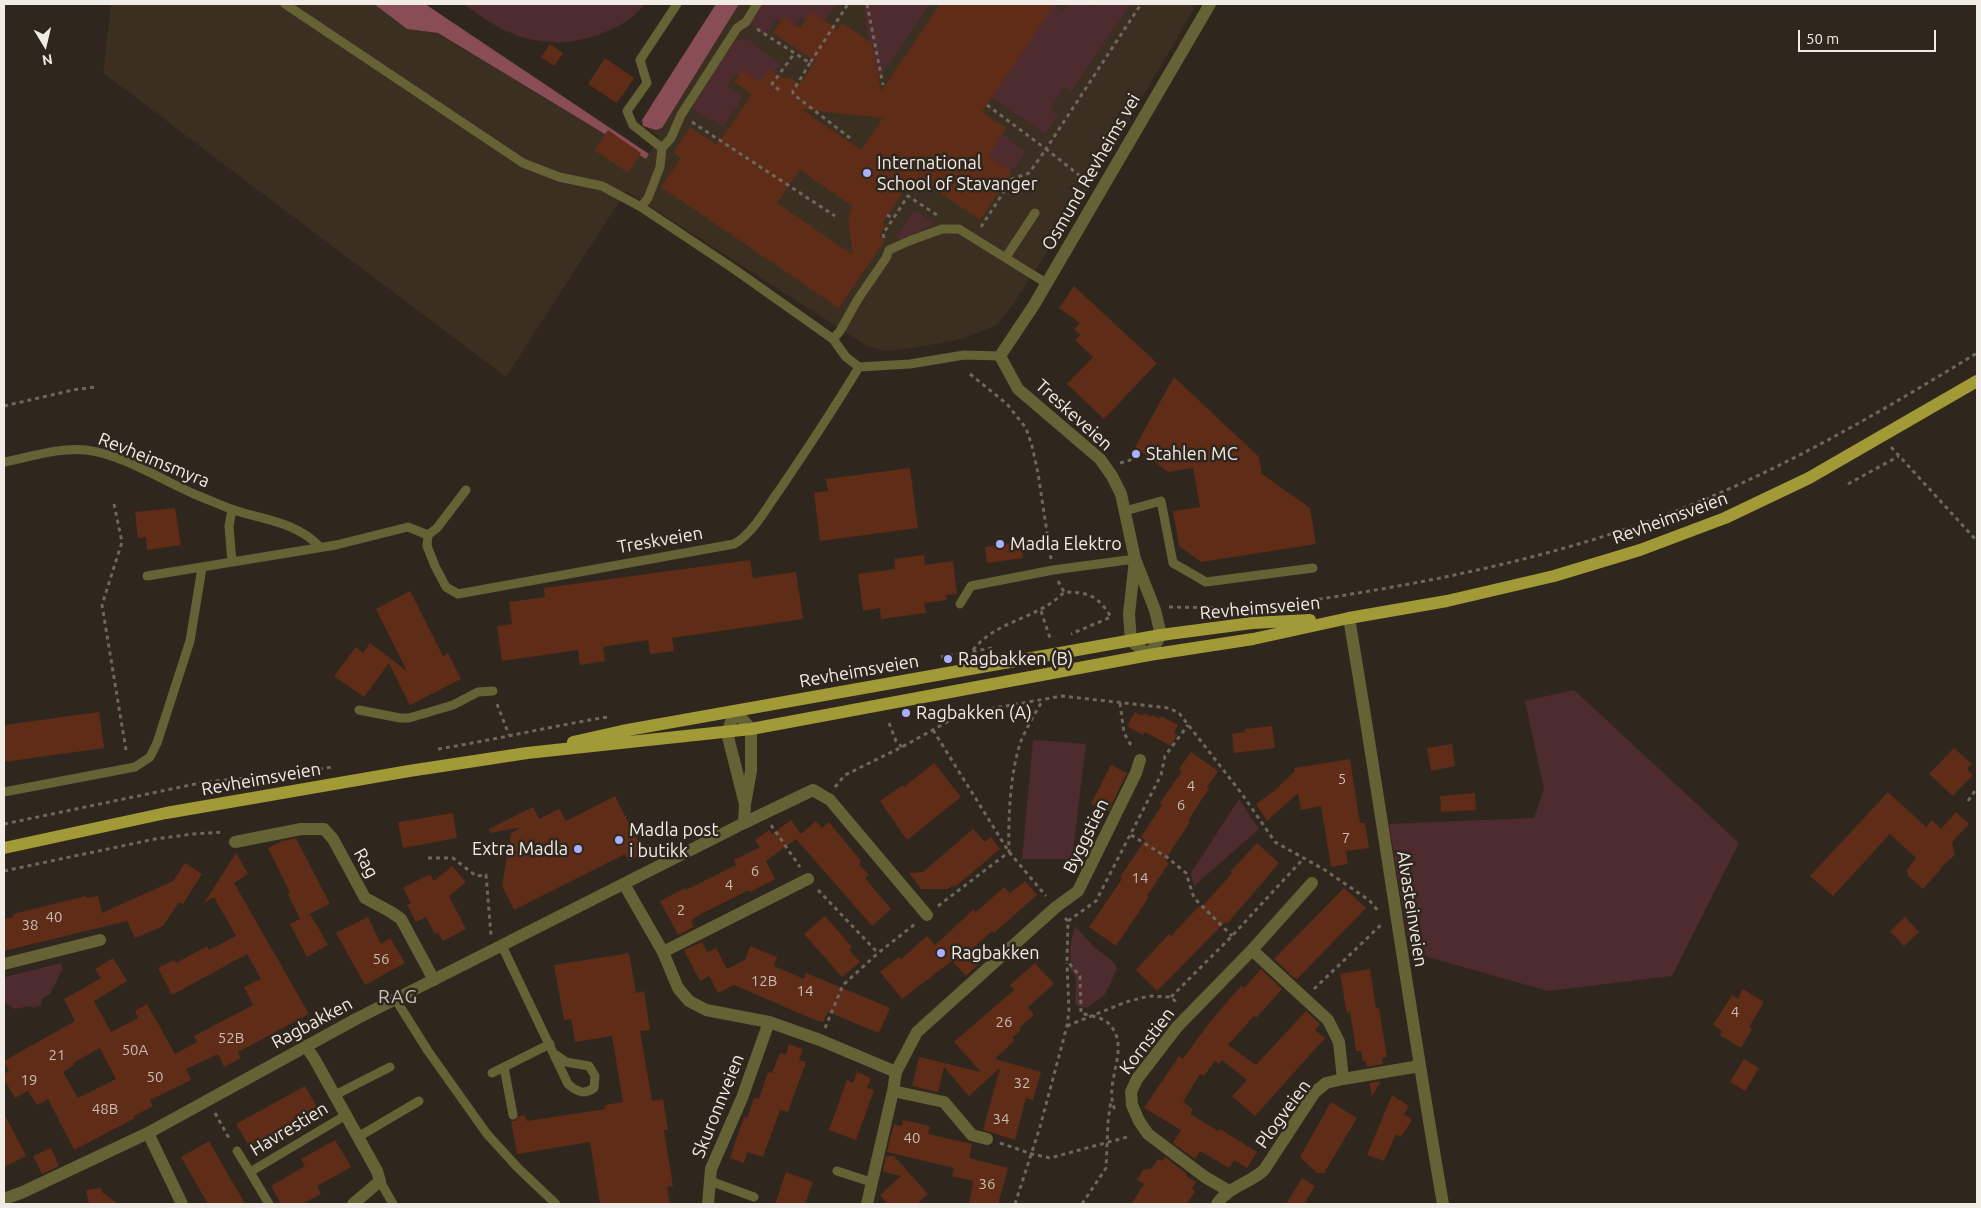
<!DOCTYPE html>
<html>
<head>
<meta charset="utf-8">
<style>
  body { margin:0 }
  #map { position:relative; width:1981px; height:1208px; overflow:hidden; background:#2f271e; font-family:Ubuntu,sans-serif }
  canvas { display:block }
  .frame { position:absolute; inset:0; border:5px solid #f1ece5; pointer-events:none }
  .north { position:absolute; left:20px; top:20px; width:50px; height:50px; -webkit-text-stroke:4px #2f271e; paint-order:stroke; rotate:171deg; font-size:14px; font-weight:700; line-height:20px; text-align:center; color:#f1ece5 }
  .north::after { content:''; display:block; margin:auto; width:18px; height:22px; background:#f1ece5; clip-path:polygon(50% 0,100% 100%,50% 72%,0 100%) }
  .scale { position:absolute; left:1798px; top:30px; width:138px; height:22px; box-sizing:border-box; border:2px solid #f1ece5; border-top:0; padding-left:6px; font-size:15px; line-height:18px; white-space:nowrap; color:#f1ece5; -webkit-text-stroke:4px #2f271e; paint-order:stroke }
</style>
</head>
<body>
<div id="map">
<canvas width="1981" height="1208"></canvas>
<div class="frame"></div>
<div class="north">N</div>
<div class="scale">50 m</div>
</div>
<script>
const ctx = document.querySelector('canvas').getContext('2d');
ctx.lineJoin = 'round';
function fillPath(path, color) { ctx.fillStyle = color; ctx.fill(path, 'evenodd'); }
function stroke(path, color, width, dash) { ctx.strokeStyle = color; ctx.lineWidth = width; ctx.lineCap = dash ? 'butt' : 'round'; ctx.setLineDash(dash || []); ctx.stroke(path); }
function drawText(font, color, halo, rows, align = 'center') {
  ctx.font = font + ' Ubuntu,sans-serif'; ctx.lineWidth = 5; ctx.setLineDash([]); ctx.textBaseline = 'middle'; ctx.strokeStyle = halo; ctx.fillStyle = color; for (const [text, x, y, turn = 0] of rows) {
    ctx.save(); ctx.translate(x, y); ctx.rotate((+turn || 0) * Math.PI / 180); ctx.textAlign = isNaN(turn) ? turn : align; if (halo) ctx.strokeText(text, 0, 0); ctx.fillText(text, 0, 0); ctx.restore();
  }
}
fillPath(new Path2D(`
  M111 4H374L407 29 437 33 646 159 659 137 648 129 728 4H1197L1090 187 1011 307 997 325 962 339 913 348 885 351 867 346 626 191 506 377 103 73Z`), '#3a2f20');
fillPath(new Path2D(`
  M463 4H645C640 9 635 15 629 20 624 23 618 26 612 29 580 45 542 47 509 32 492 25 478 14 463 4Z
  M755 4H836L818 29 801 17 792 30 777 19 765 36 751 24 749 12Z
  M863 4H930L876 82Z
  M1054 4 1063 10 1068 4H1088L1094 7 1096 4H1131L1071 92 1064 88 1050 109 1058 115 1045 134 989 96Z
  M742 38 749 40 780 64 764 89 751 85 735 74 727 86 743 97 723 127 692 108 728 49 734 42Z
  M997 129 1025 152 1016 167 1005 173 982 156Z
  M914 210 935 223 901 240 896 237Z
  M1574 690 1739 843 1672 976 1548 991 1410 952 1389 824 1534 818 1544 789 1525 701Z
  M1033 740 1086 744 1072 859H1022Z
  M1239 799 1259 829 1194 886 1191 873Z
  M1075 926 1094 947 1114 962 1117 969 1105 995 1087 1008 1075 1005 1076 977 1070 970 1071 941Z
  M61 963 63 968 50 994 41 999 42 1004 34 1008 30 1006 15 1009 5 1003V977Z`), '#4d2b2f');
fillPath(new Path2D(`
  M374 4H425L649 154 646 159 438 33 407 29Z
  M716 4H739L662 128 656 130 643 126 642 120Z`), '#884d55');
fillPath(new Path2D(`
  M940 4H1055L982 112 1006 128 988 156 1012 172 980 220 925 183 919 192 908 184 883 223 886 225 879 236 885 240 839 308 661 187 681 158 673 153 690 127 717 145 752 94 734 82 743 70 760 82 769 69 785 79 791 78 800 84 815 61 773 33 784 17 800 28 811 12 837 29 842 23 872 43 881 91ZM801 109 883 118 861 150ZM800 170 852 206 848 220 853 255 777 203Z
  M550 44 563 53 554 66 541 57Z
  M605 58 634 78 617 103 588 84Z
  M608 130 641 153 628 173 594 150Z
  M1074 286 1157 363 1104 419 1067 384 1093 357 1075 340 1080 335 1074 329 1080 323 1059 308Z
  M1174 377 1259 457 1262 474 1310 508 1316 544 1201 562 1179 546 1173 511 1200 507 1193 468 1168 472 1135 447Z
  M910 468 918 528 820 541 814 493 828 491 826 479Z
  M175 508 181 545 147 550 146 537 138 538 135 512Z
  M1021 542 1023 558 987 563 985 547Z
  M924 555 925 565 953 561 957 594 946 595 947 600 924 603 926 613 881 619 880 608 863 611 858 574 895 569 894 559Z
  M750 560 753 578 796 572 803 619 672 638 674 651 650 654 648 640 603 647 605 661 580 665 578 650 502 661 497 626 512 624 509 602 545 597 544 588Z
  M410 591 443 656 448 653 461 679 410 705 389 663 364 697 334 676 356 647 363 653 370 643 407 671 376 609Z
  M99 712 104 748 4 762V725Z
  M1135 712 1142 716 1144 713 1151 717 1152 715 1160 719 1161 716 1178 725 1174 733 1177 735 1171 746 1145 732 1143 735 1127 726Z
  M1272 726 1275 748 1234 753 1232 734 1246 732 1245 729Z
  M1452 744 1455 766 1431 771 1427 748Z
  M1954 748 1972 764 1967 769 1973 775 1953 796 1929 774Z
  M1191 752 1218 771 1207 787 1209 788 1188 821 1190 822 1165 860 1169 863 1147 896 1149 897 1116 946 1089 927 1122 879 1120 877 1145 840 1141 837 1162 805 1160 803 1182 771 1179 769Z
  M1350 759 1360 823H1365L1369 848 1346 851 1348 864 1331 867 1321 806 1301 810 1298 793 1267 821 1256 804 1274 791 1295 771 1294 768Z
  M934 763 961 797 907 840 880 801 903 785 904 787Z
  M1111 765 1127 773 1108 812 1091 804Z
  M1888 792 1926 827 1932 820 1941 829 1956 812 1969 824 1952 842 1955 855 1940 868 1941 869 1923 889 1908 876 1907 870 1916 858 1890 834 1833 896 1810 876Z
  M1475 793 1476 810 1441 812 1440 796Z
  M615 796 644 853 629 861 625 854 514 910 502 886 511 833 522 827 490 833 489 829 533 807 539 819 559 809 566 821Z
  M453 813 457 838 403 848 398 822Z
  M791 820 801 834 816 821 822 828 829 822 861 861 859 864 869 875 865 878 891 909 872 926 796 839 766 861 775 879 750 892 749 890 699 915 691 921 694 927 678 935 660 901 685 888 686 890 736 865 734 860 760 847 755 840 769 830 772 834Z
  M973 829 985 842 991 837 1000 849 955 887 953 885 948 889H921L909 873 923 872Z
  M296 838 330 904 305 916 310 914 328 945 307 957 290 924 300 919 288 894 290 893 268 848 282 841Z
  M1257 843 1279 863 1227 924 1225 922 1157 991 1136 970 1169 934 1171 936 1199 906 1201 908 1232 873 1230 872Z
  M236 853 248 874 234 883 309 1014 238 1052 241 1058 224 1067 218 1054 186 1069 191 1080 150 1100 153 1106 134 1116 135 1118 74 1150 48 1099 37 1105 28 1091 15 1098 4 1079V1074L9 1071 4 1061 75 1021 64 999 101 978 95 969 113 958 127 981 94 1001 111 1032 138 1018 135 1011 147 1004 175 1054 197 1042 194 1036 253 1005 244 987 261 979 247 954 172 995 158 968 174 960 176 963 207 946 209 950 236 936 214 897 204 903ZM100 1048 116 1079 78 1098 63 1072 74 1065 73 1063Z
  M185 863 202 874 183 904 179 902 163 926 135 938 127 921 4 951V919L14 917 13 914 86 896 87 898 98 896 102 913 173 881Z
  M452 866 466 882 449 896 466 929 443 941 438 932 435 934 426 917 416 922 407 905 411 903 403 888 430 874 434 881Z
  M1025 881 1037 895 994 933 992 931 971 950 982 961 966 976 952 961 902 999 880 972 899 957 901 959 927 936 935 945 973 910 976 912 1004 887 1010 893Z
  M1344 888 1366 908 1297 979 1293 977 1274 959Z
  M825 916 852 947 849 950 860 962 842 977 804 934Z
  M368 917 381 944 390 938 405 963 365 985 336 933Z
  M1905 917 1919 932 1904 946 1890 931Z
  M702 942 707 952 716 948 727 969 745 960 750 946 777 957 774 966 804 979 806 973 890 1008 879 1033 828 1012 823 1022 815 1020 734 985 718 993 709 976 700 981 684 950Z
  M629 953 636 993 644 991 650 1030 640 1031 652 1101 663 1099 668 1130H664L673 1186 667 1187 670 1204H600L590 1142 517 1154 511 1121H515L519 1116 525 1115 527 1121 605 1109V1105L623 1102 612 1036 575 1042 571 1019 564 1020 554 965Z
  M1035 963 1054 984 1028 1007 1034 1015 1019 1028 1021 1030 1012 1038 1015 1040 995 1059 1041 1072 1033 1100 1026 1098 1015 1140 983 1130 1000 1068 969 1096 944 1067 938 1092 912 1086 919 1057 981 1072 954 1042 1014 990 1010 985Z
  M1261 969 1282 989 1256 1018 1254 1016 1228 1045 1256 1065 1306 1011 1320 1024 1315 1030 1325 1038 1255 1116 1232 1096 1247 1080 1222 1060 1219 1064 1215 1061 1204 1076 1200 1074 1183 1102 1193 1109 1190 1114 1218 1131 1220 1129 1257 1152 1247 1168 1234 1160 1229 1168 1200 1151 1195 1159 1173 1143 1181 1130 1144 1108 1179 1056 1183 1059 1209 1023 1241 986 1244 988Z
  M1370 969 1376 1008H1379L1387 1057 1382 1058 1383 1064 1367 1067 1366 1061 1363 1062 1361 1051H1356L1350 1011 1347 1014 1340 974Z
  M1743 989 1764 1002 1749 1027 1752 1029 1741 1048 1720 1035 1722 1031 1713 1025 1732 995 1738 999Z
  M789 1044 803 1049 799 1060 806 1062 788 1112 780 1110 763 1157 747 1152 744 1163 730 1158 744 1117 747 1118 754 1098 759 1099 768 1072 772 1073 780 1053 786 1055Z
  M1744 1059 1759 1068 1745 1091 1730 1082Z
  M857 1072 871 1078 867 1088 874 1090 856 1140 829 1130 847 1080 853 1083Z
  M1381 1081 1372 1096 1369 1083Z
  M305 1086 321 1114 252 1152 236 1124Z
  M1392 1095 1409 1106 1404 1114 1412 1120 1401 1137 1396 1134 1384 1161 1367 1155Z
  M1331 1102 1357 1118 1324 1173H1317L1300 1157Z
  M4 1113 26 1156 4 1167Z
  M903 1120 930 1126 928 1134 972 1144 969 1158 1008 1168 998 1204H969L973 1181 952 1176 954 1168 887 1152 894 1124 902 1126Z
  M335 1140 351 1167 317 1186 321 1194 302 1204H281L271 1186 305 1166 301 1159Z
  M209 1141 245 1204H208L181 1157Z
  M51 1148 59 1166 42 1174 33 1156Z
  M886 1156H894L928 1194 917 1204H888L880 1195 901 1176 883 1172Z
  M1165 1157 1187 1174 1186 1176 1196 1182 1192 1189 1195 1191 1187 1204H1131L1144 1184 1137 1180 1143 1170 1152 1168 1158 1159 1162 1161Z
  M786 1172 813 1182 805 1204H775Z
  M1302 1178 1315 1186 1304 1204H1286Z
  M101 1188 102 1192 118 1204H89L86 1190Z`), '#5e2c17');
stroke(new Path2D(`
  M867 4 883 85
  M757 29 810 63 848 4
  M810 63 793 91V94L850 138
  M779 90 772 84 794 54
  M987 105 1046 149 1141 4
  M692 122 835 216
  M887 215 893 218
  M981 227 1012 179 1029 173 1046 149 1089 183
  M884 238 883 234 908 196 940 217
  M970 374 1007 404 1026 428 1032 446 1038 473 1051 559
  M4 406 73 390 96 387
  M1891 447 1977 541
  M1120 463 1137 458
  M1848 484 1899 456
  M114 504 122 542 102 605 126 750
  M1058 581 1064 592
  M1279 605C1428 584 1576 555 1715 495 1806 456 1892 405 1977 353
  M1169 607 1233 608
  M1041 611 1050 638
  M973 650C996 620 1039 619 1064 592 1089 592 1098 596 1111 617L1071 634
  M941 657 992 648
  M1120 703 1124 733 1132 747
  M497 704 509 735
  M889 723 896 741 902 747
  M933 730 1009 852 1046 896
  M438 749C495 740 551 726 608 717
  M835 787 845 775 902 747 947 722 962 715 994 708 1062 696 1169 708 1179 713 1242 794 1275 842 1325 870 1369 900 1379 912
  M1968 801 1977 788
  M4 824 205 782 277 775 333 767
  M771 825 800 867
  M1131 835 1168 858 1186 873 1194 898 1232 936
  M428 858H453L476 876 486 875 491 935
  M4 871 155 839 193 834 224 832
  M818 890 878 953
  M938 906 1009 852C1008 819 1010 772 1021 741 1027 727 1035 713 1043 700
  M1065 918 1068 921 1067 961 1080 976 1081 1013C1090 1016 1104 1017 1110 1025 1132 1050 1101 1084 1116 1112
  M1068 921 1096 901 1161 775 1165 756 1188 725
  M1314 989 1383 923
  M1171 997 1232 936 1303 859
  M1067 1026 1126 1002 1149 996 1171 997 1178 1004
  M825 1028 843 985 878 953 915 924
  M215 1113 230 1140
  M1000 1143 1032 1154 1050 1158 1131 1136
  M1015 1204 1040 1127 1067 1026 1069 1010 1067 963
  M1082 1204 1106 1168 1108 1122 1111 1100`), '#6e675e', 3, [4, 4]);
stroke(new Path2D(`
  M285 4 523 163 559 177 602 186 641 207 734 269 833 339 846 357 859 367
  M662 148 633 125 627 111 647 83 640 60 677 4
  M641 207 648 198 660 167 662 148 671 138 681 115 737 28 746 22 757 4
  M1006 257 1035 213
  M833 339 840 331 858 299 886 258 889 250 909 241 942 229H959L1046 283
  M4 462C30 457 60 447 86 450 123 454 165 482 199 496 209 500 220 505 231 509 262 520 296 521 320 547
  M466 490 437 528 428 535 427 546 435 566 446 587 458 594 734 544C753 533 765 510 778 492 806 451 833 410 859 367L910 364 964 355 1000 356
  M232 509 229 526 232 562
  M1125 511 1161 501 1173 563 1206 582 1313 568
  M147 576 336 545 408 527 428 535
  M960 604 971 586 1053 570 1135 559
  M359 710 400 718H409L453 705 478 692 493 691
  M4 792 135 767 150 757 157 743 190 641 202 568
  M502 946 568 1084C577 1092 584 1095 594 1088L595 1076 589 1066 566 1062 556 1055
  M396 1000 428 1051 487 1134 518 1168 556 1204
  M504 1067 513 1115
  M492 1073 550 1044
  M335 1095 390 1067
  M358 1137 419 1101
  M237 1151 250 1172
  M837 1171 871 1182
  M380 1181 393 1204
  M710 1181 754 1197
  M269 1204 250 1172 346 1115`), '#656236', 9);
stroke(new Path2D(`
  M1135 559 1129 614 1131 641 1149 655 1161 635 1155 610 1135 559 1121 494 1112 476 1100 459 1018 389 1000 356 1034 305 1210 4
  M1349 618C1382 813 1409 1009 1443 1204
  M744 823 813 790 830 800 927 915
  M235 842 301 829H324L333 839 365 898 391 912 401 919 434 980
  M624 884 663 952 678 988 689 1001 706 1010 769 1022 820 1040 896 1072
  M1252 950 1328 1020 1339 1042 1343 1079
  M663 952 808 879
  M4 964 100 940
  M307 1048 315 1060 377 1171 380 1181 353 1204
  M893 1091 944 1102 972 1135 987 1139
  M1229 1191 1205 1177 1148 1134 1139 1121 1132 1105 1131 1092 1137 1079 1177 1027 1252 950 1312 883
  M4 1199 23 1192 148 1133 182 1204
  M708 1204 711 1169 742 1098 769 1022
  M867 1204 893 1091 896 1072 917 1032 1056 907 1078 891 1136 773 1140 760
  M1217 1204C1228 1187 1250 1183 1264 1170L1315 1092 1326 1083 1343 1079 1420 1066`), '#656236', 12);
stroke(new Path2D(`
  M148 1133 356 1019 744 823 745 804 751 771V729L735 711 727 733 745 804`), '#656236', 12);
stroke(new Path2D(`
  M573 742 622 731 1161 635 1252 623 1310 620
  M4 848 166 813 409 771 527 753 751 729 1149 655 1253 639 1349 618 1447 601 1554 576 1640 550 1725 518 1809 478 1977 381`), '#a29a37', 12);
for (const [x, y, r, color] of [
  [867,173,5,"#a9b0fc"],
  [1136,454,5,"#a9b0fc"],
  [1000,544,5,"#a9b0fc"],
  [948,659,5,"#a9b0fc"],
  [906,713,5,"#a9b0fc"],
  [619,840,5,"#a9b0fc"],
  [578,849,5,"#a9b0fc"],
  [941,953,5,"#a9b0fc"]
]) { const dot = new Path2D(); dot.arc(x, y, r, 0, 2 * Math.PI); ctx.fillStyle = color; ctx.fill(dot); stroke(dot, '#2f271e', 2); }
drawText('15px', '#ccbcb2', null, [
  ["5",1342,779],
  ["4",1191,786],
  ["6",1181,805],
  ["7",1346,838],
  ["6",755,871],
  ["14",1140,878],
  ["4",729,885],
  ["2",681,910],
  ["40",54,917],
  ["38",30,925],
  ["56",381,959],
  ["12B",764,981],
  ["14",805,991],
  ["4",1735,1012],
  ["26",1004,1022],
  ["52B",231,1038],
  ["50A",135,1050],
  ["21",57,1055],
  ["50",155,1077],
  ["19",29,1080],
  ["32",1022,1083],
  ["48B",105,1109],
  ["34",1001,1119],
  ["40",912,1138],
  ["36",987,1184]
]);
drawText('18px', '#f1ece5', '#2f271e', [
  ["International",877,163],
  ["School of Stavanger",877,184],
  ["Stahlen MC",1146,454],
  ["Madla Elektro",1010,544],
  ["Ragbakken (B)",958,659],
  ["Ragbakken (A)",916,713],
  ["Madla post",629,830],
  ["i butikk",629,851],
  ["Extra Madla",568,849,"right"],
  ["Ragbakken",951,953]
], 'left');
drawText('18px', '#f1ece5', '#2f271e', [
  ["Osmund Revheims vei",1091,172,-60],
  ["Treskeveien",1074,415,42],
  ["Revheimsmyra",154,460,22],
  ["Revheimsveien",1670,518,-20],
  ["Treskveien",660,540,-10],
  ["Revheimsveien",1260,608,-5],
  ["Revheimsveien",859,671,-10],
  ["Revheimsveien",261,779,-10],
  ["Byggstien",1086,836,-64],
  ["Rag",366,863,61],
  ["Alvasteinveien",1412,909,81],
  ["Ragbakken",312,1023,-28],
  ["Kornstien",1147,1041,-53],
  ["Skuronnveien",718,1106,-68],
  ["Plogveien",1283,1114,-54],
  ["Havrestien",289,1129,-31]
]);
ctx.letterSpacing = '1px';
drawText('19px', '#cac1b5', '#2f271e', [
  ["RAG",398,997]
]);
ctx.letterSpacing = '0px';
</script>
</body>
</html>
